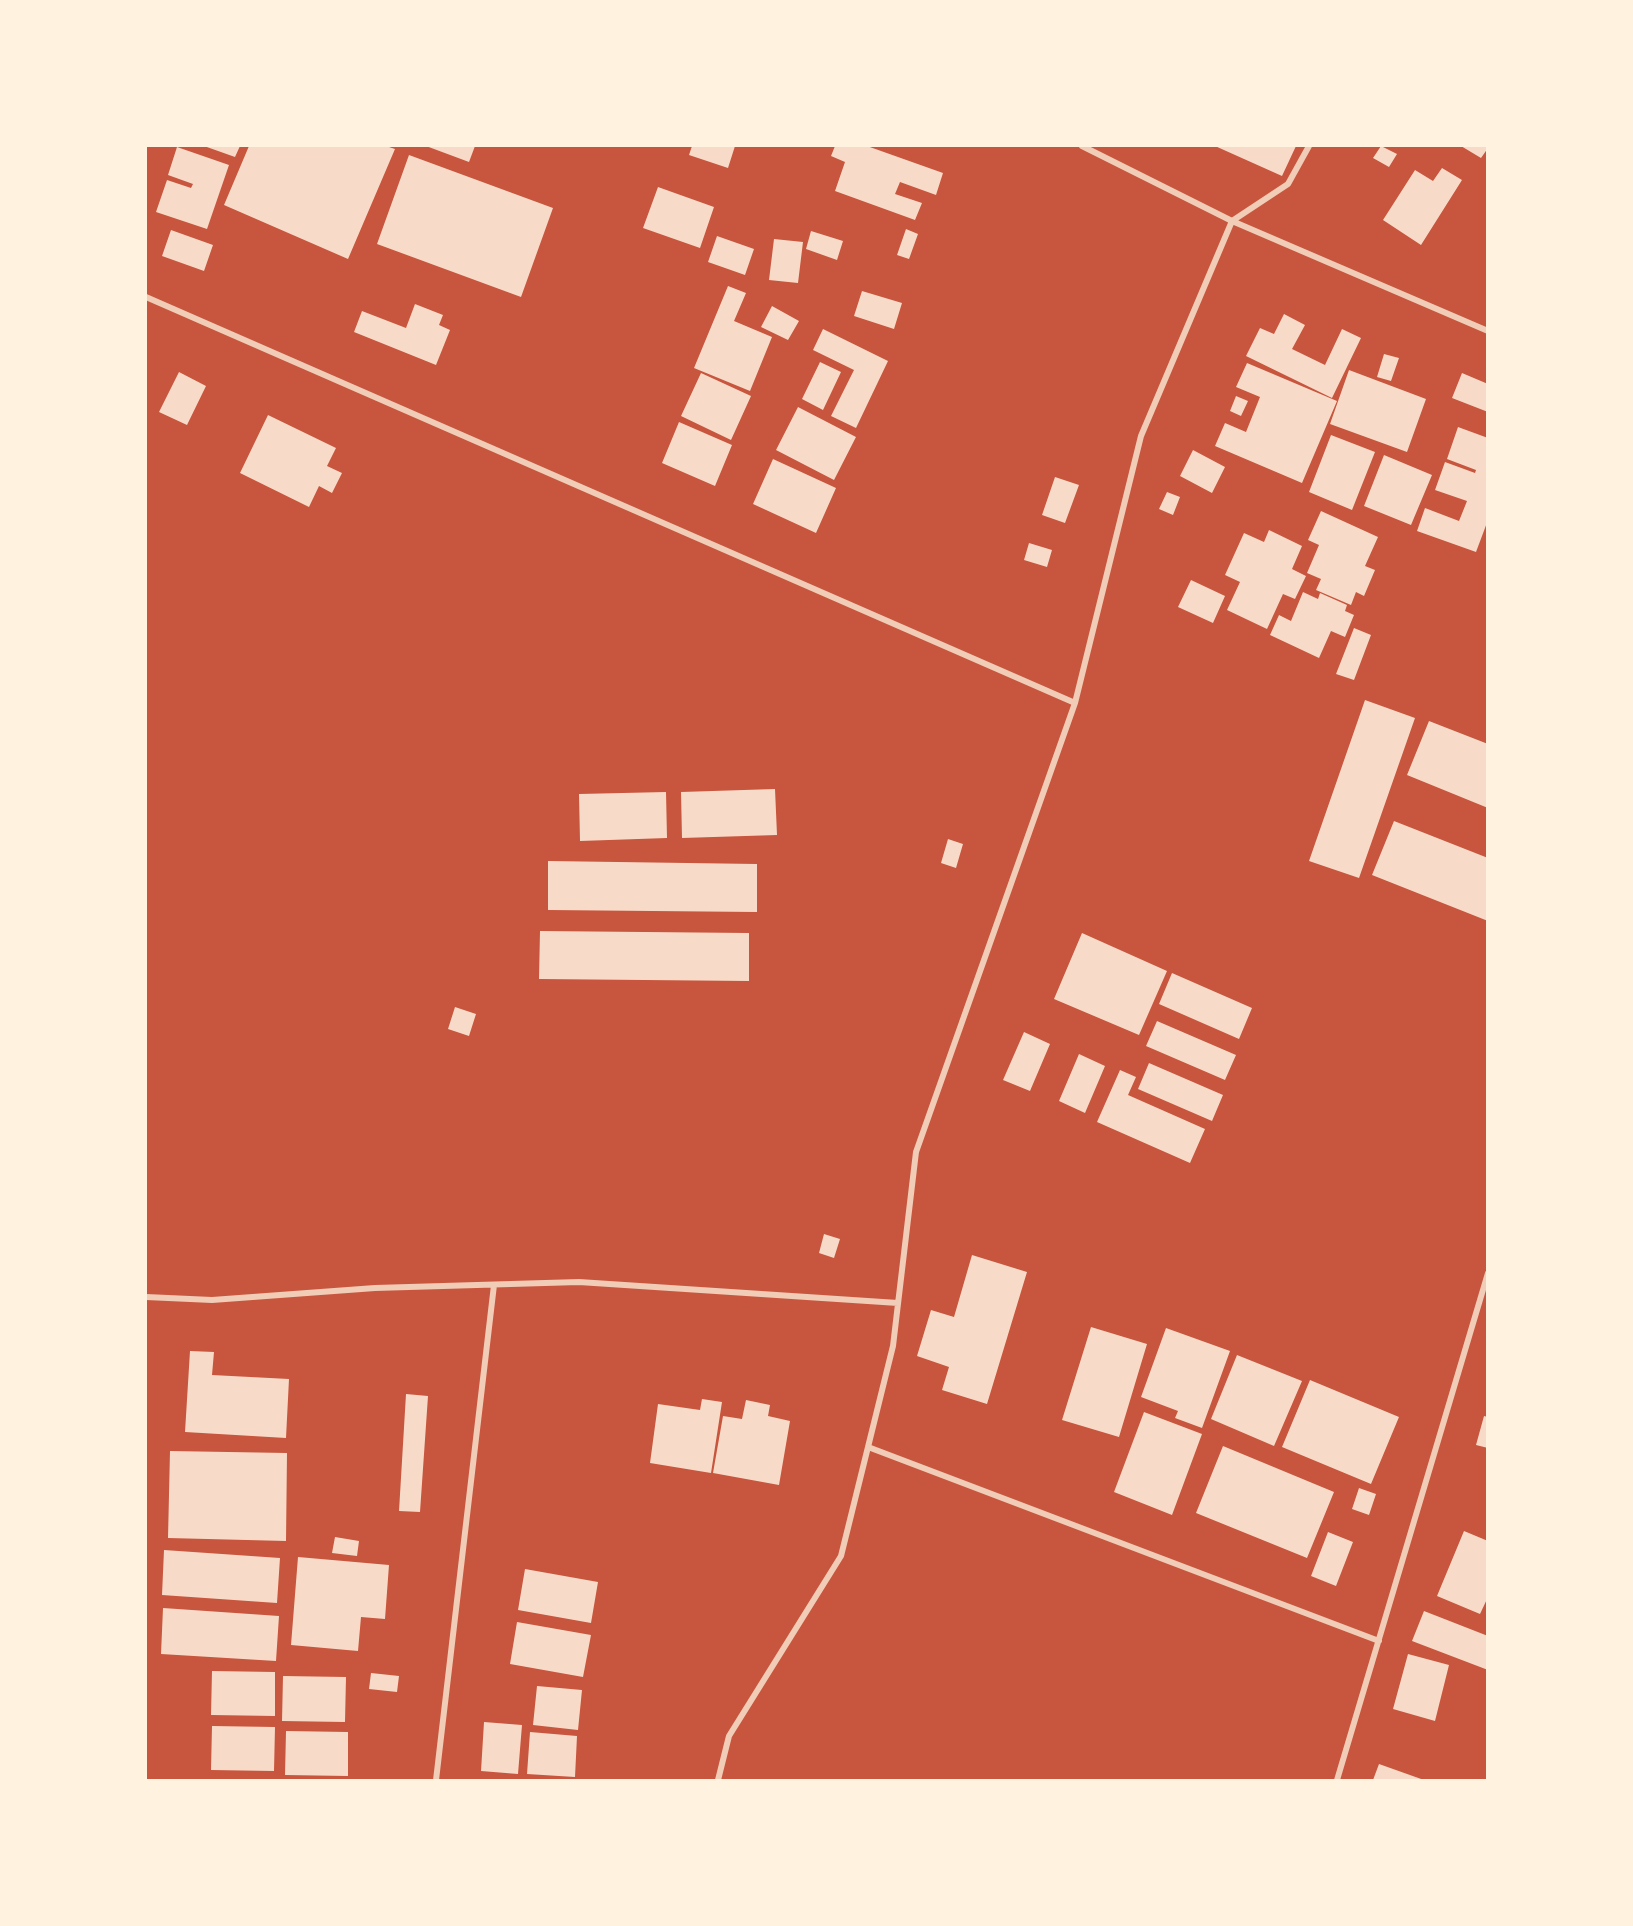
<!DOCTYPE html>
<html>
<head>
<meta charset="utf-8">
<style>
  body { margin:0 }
  #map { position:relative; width:1633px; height:1926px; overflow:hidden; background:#c8553d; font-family:"Nunito Sans",sans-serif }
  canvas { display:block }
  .frame { position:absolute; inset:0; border:147px solid #fff3e0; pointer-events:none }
</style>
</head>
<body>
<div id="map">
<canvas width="1633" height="1926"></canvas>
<div class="frame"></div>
</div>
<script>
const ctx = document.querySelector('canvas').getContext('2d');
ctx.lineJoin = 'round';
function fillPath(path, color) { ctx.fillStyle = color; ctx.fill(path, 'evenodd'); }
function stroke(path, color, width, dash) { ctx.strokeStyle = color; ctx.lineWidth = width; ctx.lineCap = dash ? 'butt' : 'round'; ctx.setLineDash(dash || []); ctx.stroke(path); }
fillPath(new Path2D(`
  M204 146H240L235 157Z
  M249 146H386L395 149 348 259 224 205Z
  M426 146H475L469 162Z
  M692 146H735L728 168 689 155Z
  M835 146H867L943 173 936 195 900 182 895 194 922 203 915 220 835 191 845 162 831 156Z
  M1215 146H1296L1282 176Z
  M1381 146 1397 154 1389 167 1373 158Z
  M1461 146H1488V148L1481 158Z
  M177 147 229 165 207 229 156 212 167 180 191 188 193 184 168 175Z
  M409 155 553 208 521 297 377 244Z
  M1442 168 1462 180 1421 245 1383 220 1415 170 1433 181Z
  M658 187 714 207 700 248 643 228Z
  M906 229 918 234 909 259 897 255Z
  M171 230 213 245 204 271 162 256Z
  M811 231 843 241 837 260 806 249Z
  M717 236 754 249 745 275 708 262Z
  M774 239 803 242 798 283 769 280Z
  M728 286 746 293 734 321 772 337 750 391 694 368Z
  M862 291 902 303 894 329 854 316Z
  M415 304 443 315 439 325 450 330 436 365 354 332 362 311 406 328Z
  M772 306 799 321 788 340 761 327Z
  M1284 314 1305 325 1292 349 1325 365 1342 329 1361 338 1332 398 1246 356 1260 328 1274 334Z
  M823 329 888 361 856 428 831 416 854 370 813 350Z
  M1384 354 1399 358 1391 381 1377 377Z
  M820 362 841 372 823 410 802 399Z
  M1247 363 1337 401 1302 483 1215 446 1225 423 1246 432 1260 397 1236 387Z
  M1349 370 1426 399 1407 452 1330 424Z
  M179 372 206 386 187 425 159 412Z
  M701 373 751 396 731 440 681 416Z
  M1462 373 1488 384V412L1452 398Z
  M1236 396 1248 401 1241 416 1230 411Z
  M798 407 856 437 834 480 776 450Z
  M268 415 336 448 327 466 342 473 332 493 319 486 309 507 240 473Z
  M679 422 732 445 715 486 662 463Z
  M1458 427 1488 438V520L1476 552 1417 531 1425 508 1459 521 1467 501 1435 490 1445 462 1475 473 1476 470 1447 459Z
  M1331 435 1375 452 1352 510 1309 492Z
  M1193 450 1225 467 1212 493 1180 476Z
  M1384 455 1432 475 1411 525 1364 506Z
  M773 459 836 488 816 533 753 504Z
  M1055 477 1079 485 1065 523 1042 515Z
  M1167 492 1180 497 1173 515 1159 509Z
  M1321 511 1378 537 1365 566 1375 570 1364 596 1356 592 1351 605 1316 590 1321 579 1307 573 1319 545 1308 540Z
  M1269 530 1302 546 1292 569 1306 576 1295 599 1283 594 1267 629 1227 610 1240 582 1225 575 1244 533 1264 542Z
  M1029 543 1052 550 1047 567 1024 560Z
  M1191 580 1225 596 1213 623 1178 607Z
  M1303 592 1318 599 1320 593 1347 605 1345 611 1354 615 1345 637 1331 631 1319 658 1270 635 1279 615 1291 621Z
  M1354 628 1371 635 1354 680 1336 674Z
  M1365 700 1415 718 1359 878 1309 861Z
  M1429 721 1488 744V808L1407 775Z
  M775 789 777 835 682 838 681 792Z
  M666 792 667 838 580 841 579 794Z
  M1394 821 1488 858V921L1372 875Z
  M948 839 963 844 956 868 941 863Z
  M548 861 757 864V912L548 910Z
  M540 931 749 933V981L539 979Z
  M1082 933 1167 971 1139 1035 1054 999Z
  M1172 973 1252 1008 1239 1039 1159 1004Z
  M455 1007 476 1014 469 1036 448 1029Z
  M1157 1021 1236 1055 1225 1080 1146 1046Z
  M1024 1032 1050 1044 1030 1091 1003 1080Z
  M1079 1054 1105 1066 1085 1113 1059 1101Z
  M1149 1063 1223 1095 1212 1121 1138 1089Z
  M1120 1070 1136 1077 1128 1095 1205 1129 1190 1163 1097 1122Z
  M824 1234 840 1239 834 1258 819 1253Z
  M972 1255 1027 1272 987 1404 942 1390 949 1367 917 1356 931 1310 954 1317Z
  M1091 1327 1147 1344 1119 1437 1062 1420Z
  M1166 1328 1230 1351 1202 1428 1175 1418 1178 1411 1141 1397Z
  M190 1351 214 1352 212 1375 289 1379 286 1438 185 1432Z
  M1237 1355 1302 1381 1274 1446 1211 1419Z
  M1310 1380 1399 1417 1371 1484 1282 1447Z
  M406 1394 428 1396 420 1512 399 1511Z
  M702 1399 722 1402 711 1473 650 1463 658 1404 700 1410Z
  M746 1400 770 1405 768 1416 790 1421 779 1485 713 1473 723 1416 742 1419Z
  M1144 1412 1202 1434 1172 1515 1114 1492Z
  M1484 1416 1488 1417V1448L1476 1445Z
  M1223 1446 1334 1492 1307 1558 1196 1513Z
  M170 1451 287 1453 286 1541 168 1538Z
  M1359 1488 1376 1494 1369 1515 1352 1509Z
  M1464 1531 1488 1541V1597L1480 1614 1437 1596Z
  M1328 1532 1353 1542 1336 1586 1311 1576Z
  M335 1537 359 1541 357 1556 332 1553Z
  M164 1550 280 1558 277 1603 162 1595Z
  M298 1557 389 1565 385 1619 361 1617 358 1651 291 1645Z
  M525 1569 598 1582 591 1623 518 1610Z
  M163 1608 279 1616 276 1661 161 1654Z
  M1424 1611 1488 1636V1670L1412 1641Z
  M517 1622 591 1635 583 1677 510 1664Z
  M1408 1654 1449 1665 1435 1721 1393 1709Z
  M212 1671 275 1672V1716L211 1715Z
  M371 1673 399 1676 397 1692 369 1689Z
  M283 1676 346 1677 345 1722 282 1721Z
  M537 1686 582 1690 578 1730 533 1725Z
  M484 1722 522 1725 518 1774 481 1771Z
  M212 1726 275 1727 274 1771 211 1770Z
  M286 1731 348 1732V1776L285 1775Z
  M530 1732 577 1736 575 1777 527 1774Z
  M1379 1764 1424 1780H1373Z`), '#f7dbc8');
stroke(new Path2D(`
  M1082 146 1232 221 1488 331
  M146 297 1075 703
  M146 1297 212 1300 375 1288 579 1282 898 1303
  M868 1447 1379 1641
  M436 1780 494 1285
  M718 1780 729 1736 841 1556 893 1346 916 1152 1075 703 1141 436 1232 221 1288 184 1309 146
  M1337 1780 1488 1273`), '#f1ccb7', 6);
</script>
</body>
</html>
